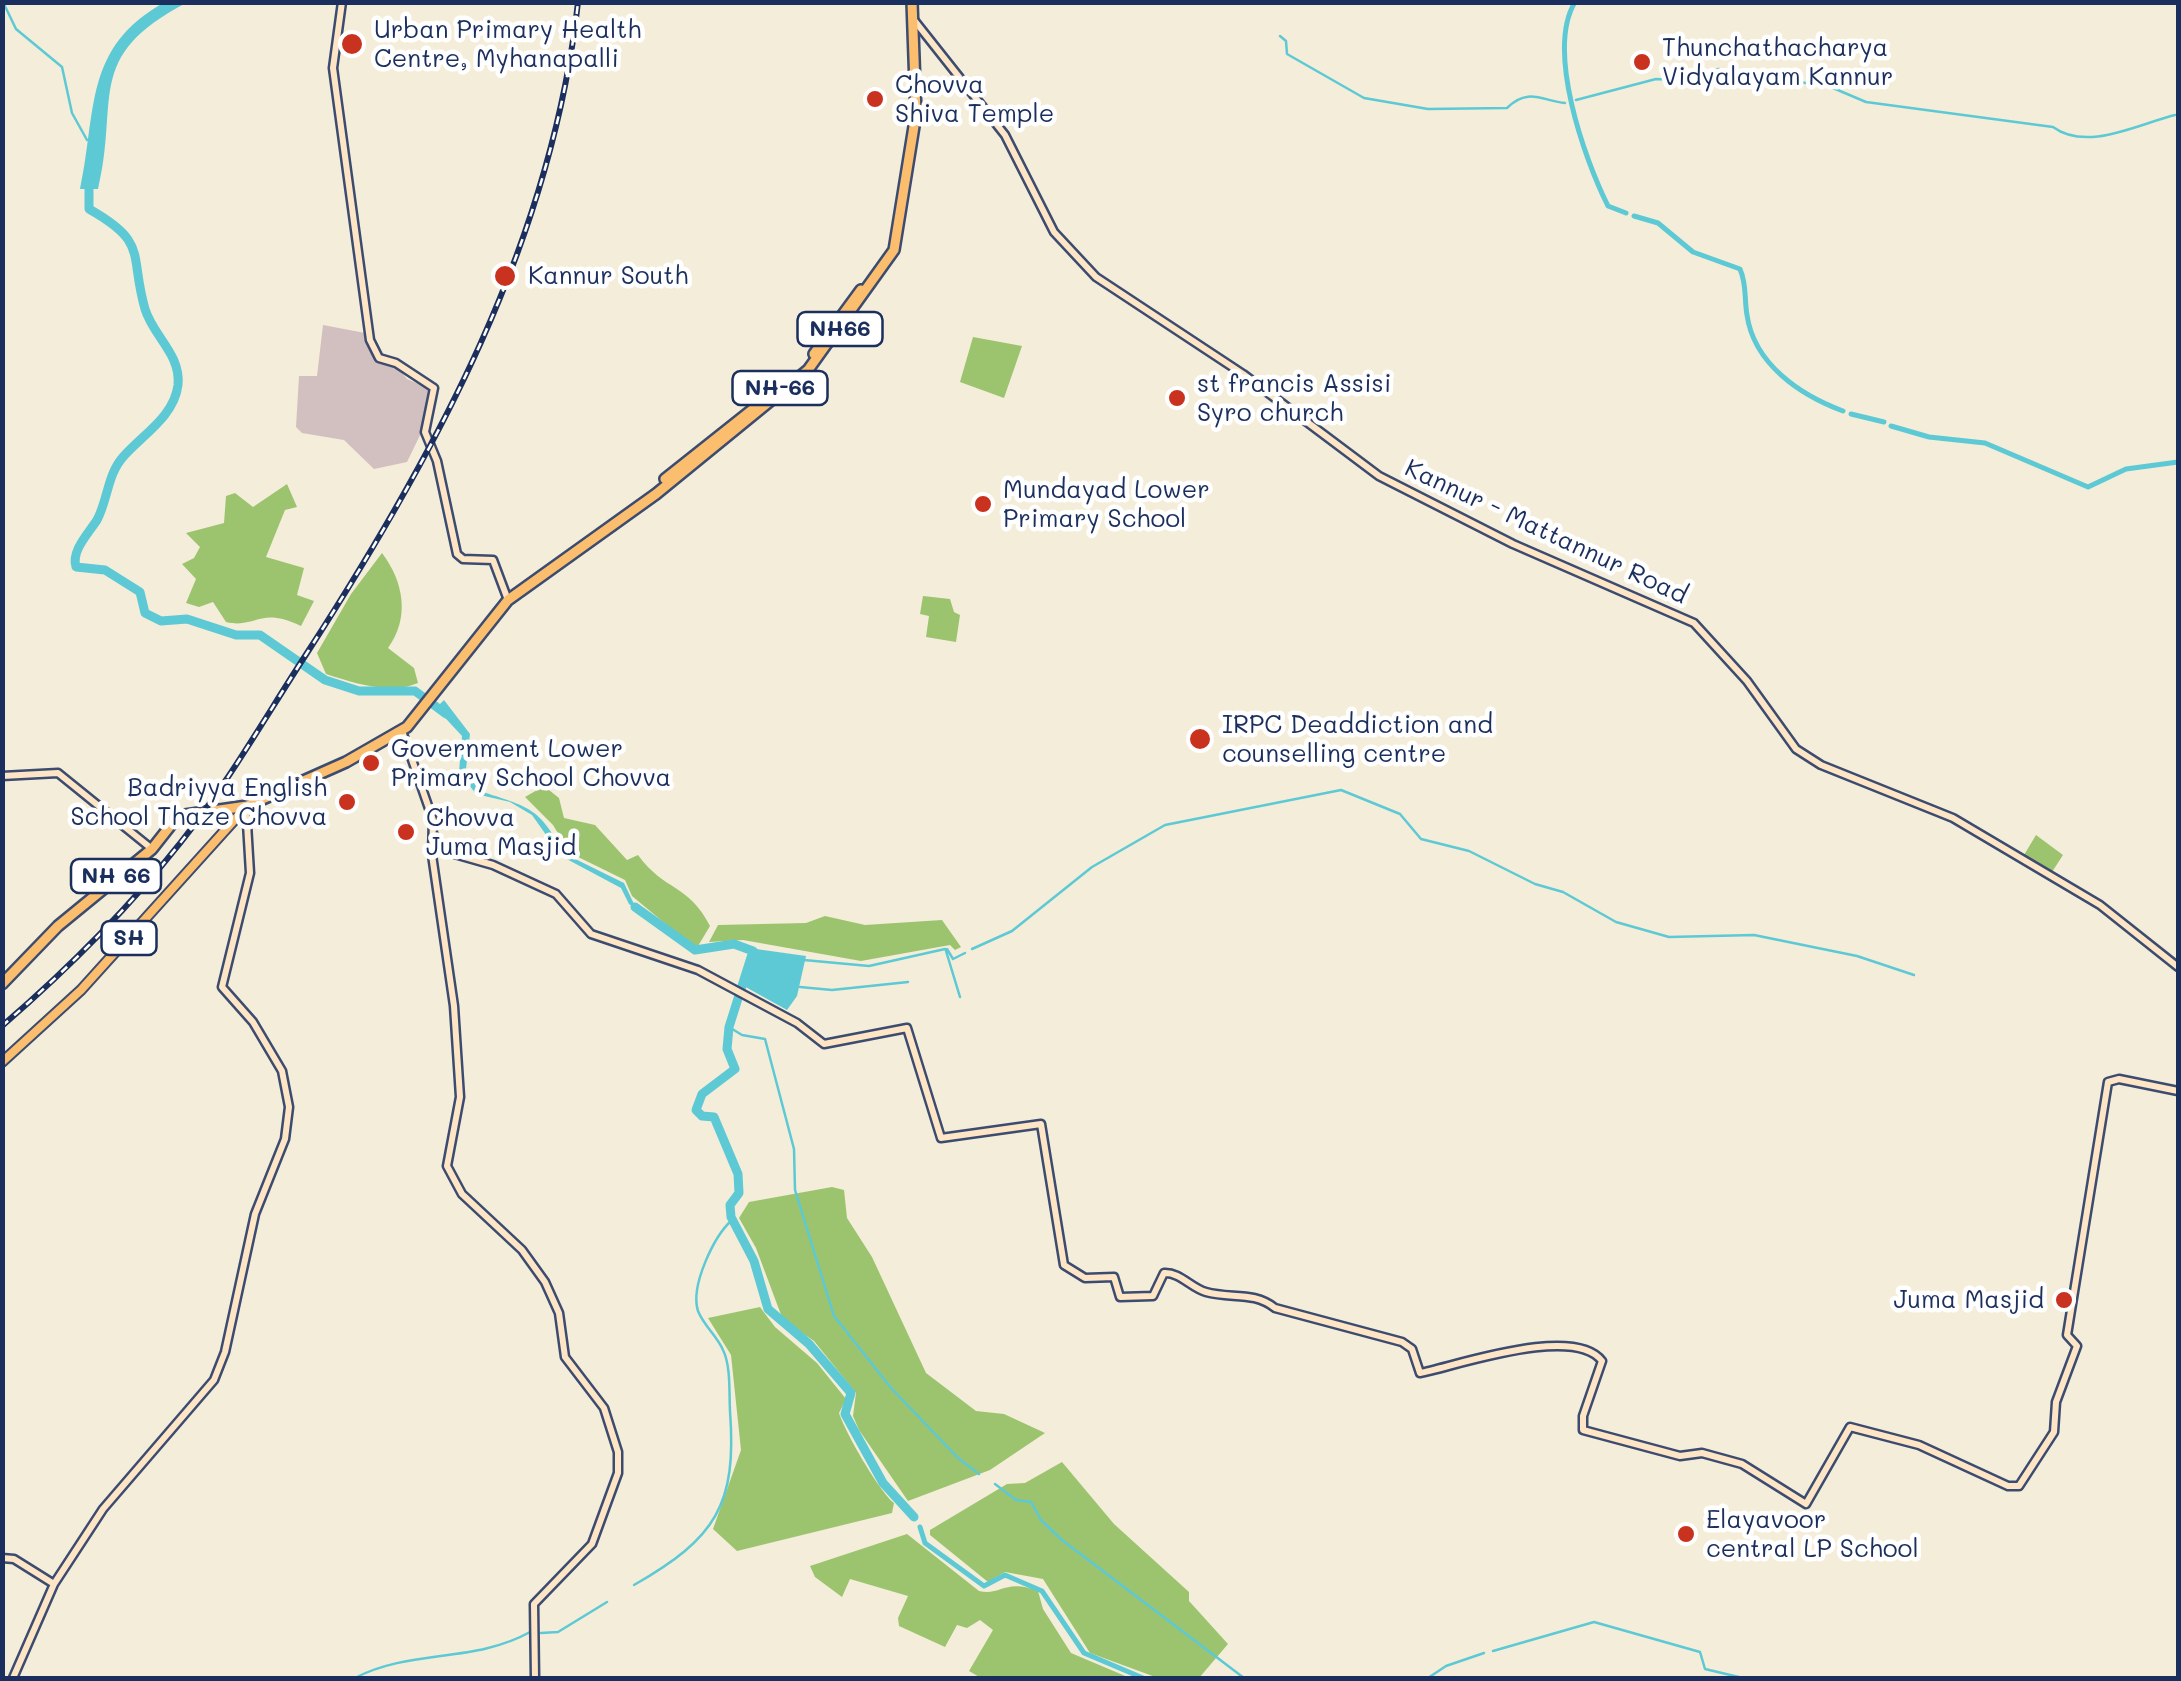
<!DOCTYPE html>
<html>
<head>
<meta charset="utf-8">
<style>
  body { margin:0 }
  #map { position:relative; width:2181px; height:1681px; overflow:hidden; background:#f4edd9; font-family:Mali,sans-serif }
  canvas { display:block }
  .frame { position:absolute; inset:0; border:5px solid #1b2f5e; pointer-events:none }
</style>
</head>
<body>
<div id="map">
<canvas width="2181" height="1681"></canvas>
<div class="frame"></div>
</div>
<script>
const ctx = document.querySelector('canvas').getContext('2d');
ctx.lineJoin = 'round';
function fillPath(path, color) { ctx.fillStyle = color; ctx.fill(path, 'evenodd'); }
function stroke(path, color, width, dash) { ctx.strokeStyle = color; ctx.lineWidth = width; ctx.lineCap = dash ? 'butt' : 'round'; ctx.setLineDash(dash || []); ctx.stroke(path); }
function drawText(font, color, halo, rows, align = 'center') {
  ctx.font = font + ' Mali,sans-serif'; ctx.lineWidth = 9; ctx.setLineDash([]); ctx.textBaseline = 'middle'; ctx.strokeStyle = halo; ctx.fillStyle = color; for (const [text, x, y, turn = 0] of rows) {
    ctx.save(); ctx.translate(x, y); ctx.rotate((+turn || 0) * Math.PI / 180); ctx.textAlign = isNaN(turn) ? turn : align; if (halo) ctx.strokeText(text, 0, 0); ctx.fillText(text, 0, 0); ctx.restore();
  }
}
fillPath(new Path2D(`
  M323 325 365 333 376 361 397 367 407 379 430 389 424 427 407 462 374 469 344 440 302 433 296 427 299 376H317Z`), '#d2bfc0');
fillPath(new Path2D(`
  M973 337 1022 346 1004 398 960 382Z
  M287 484 297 507 285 510 266 557 304 568 297 595 314 601 301 626C259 606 257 629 226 622L213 602 199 607 186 603 196 579 182 564 194 558 200 547 186 533 224 523 226 496 235 493 253 507Z
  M382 553C404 582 410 618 388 648L414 668 418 683C390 695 354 683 326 674L317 653 351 594Z
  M923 596 950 599 954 612 960 615 956 642 926 637 929 616 920 614Z
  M544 786 559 798 564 818 595 825 627 860 638 855C665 892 688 883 710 926L698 946H692L632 896 625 880 570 853 553 825 525 797Z
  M2036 835 2063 855 2052 872 2024 855Z
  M825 916 865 925 942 920 961 947 955 950 950 945 861 961 743 940 709 942 718 925 806 923Z
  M832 1187 844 1190 847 1218 872 1257 926 1373 976 1411 1004 1414 1045 1433 990 1470 908 1501 859 1430 853 1416 856 1393 814 1341 783 1320 756 1248 739 1218 749 1202Z
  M760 1307 775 1327 817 1363 846 1399 839 1413C845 1432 879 1491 894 1503L892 1513 737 1551 713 1529 741 1450 731 1355 708 1318Z
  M1062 1462 1114 1524 1189 1592V1601L1228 1644 1199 1678H1158L1090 1653 1043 1579 1005 1572 988 1582 930 1535V1530L1007 1484 1025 1483Z
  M907 1534 979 1591C1001 1596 1005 1578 1038 1591L1043 1609 1071 1653 1130 1678H981L969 1671 993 1630 980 1620 967 1628 957 1625 945 1647 899 1626 898 1618 908 1596 850 1579 842 1597 815 1577 810 1566Z`), '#9cc46f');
fillPath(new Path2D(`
  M165 2 186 3C83 57 120 99 98 189H80C97 111 83 47 165 2Z
  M444 700 470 734 466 769 480 791C528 807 540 807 563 853L624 883 634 904 670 927 668 934 629 904 621 888 561 856 532 815 510 802 476 794 459 772 462 736 436 708Z
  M756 949 806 956 797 996 787 1010 742 985Z`), '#5dc9d5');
stroke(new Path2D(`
  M3 2 16 29 62 67 72 113 87 140
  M1280 36 1286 41 1287 54 1364 98 1428 109 1507 108C1528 87 1543 101 1565 103
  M1729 69 1833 88 1866 102 2053 127C2087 152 2138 124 2175 115
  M1576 100 1656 79 1675 80 1719 69
  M947 949 953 959 965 953
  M972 949 1012 931 1092 867 1165 825 1341 790 1400 814 1421 839 1469 851 1535 884 1563 892 1616 922 1669 937 1754 935 1857 956 1914 975
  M946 951 960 997
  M804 960 869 966 945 949
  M800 987 832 990 908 982
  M729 1027 742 1035 765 1039 794 1149 795 1190 834 1316 891 1388 958 1458 979 1474
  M995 1484 1016 1500 1031 1502 1041 1520 1062 1540 1244 1678
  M634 1585C716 1538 737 1505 730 1411 729 1393 731 1366 723 1350 717 1336 704 1326 698 1311 690 1286 714 1236 732 1220
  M541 1633 558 1632 607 1602
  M1493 1651 1594 1622 1700 1652 1705 1669 1743 1678
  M355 1678C410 1649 475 1663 530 1632
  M1428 1678 1446 1666 1484 1653`), '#5dc9d5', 2.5);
stroke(new Path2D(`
  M1575 2C1546 50 1584 158 1608 206L1626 213
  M1634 216 1658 223 1693 252 1740 269C1747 285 1744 298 1747 315 1754 364 1800 395 1843 411
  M1851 414 1884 422
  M1891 426 1929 437 1985 443 2088 487 2126 469 2178 462
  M920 1527 925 1543 984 1586 1005 1575 1042 1591 1084 1653 1143 1678`), '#5dc9d5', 5);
stroke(new Path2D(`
  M89 181V209C149 243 129 253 145 309 153 336 181 354 178 385 174 417 142 435 123 457 107 475 108 500 97 520 88 534 71 551 76 567L105 570 140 592 145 613 161 621 187 619 236 635H260L325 680 359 691H415L446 714
  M635 907 695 950 734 944 753 951 729 1027 727 1049 735 1069 702 1094 696 1110 702 1116 714 1117 738 1174 739 1193 730 1205 731 1217 754 1261 768 1309 809 1344 851 1393 845 1414 883 1483 914 1517`), '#5dc9d5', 9);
const secondary = new Path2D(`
  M342 2 333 68 370 340 379 358 396 363 434 388 425 432 437 461 457 554 463 559 493 560 508 600
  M914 20 1005 135 1054 232 1096 277 1243 374 1379 476 1513 544 1694 623 1747 681 1796 749 1821 765 1953 818 2100 905 2178 967
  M402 731 433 820 432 855 454 1006 460 1097 447 1166 462 1194 522 1250 545 1282 559 1313 565 1357 604 1408 618 1452V1473L592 1544 534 1604 535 1678
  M2 776 58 773 152 849
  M434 835 451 853 493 865 556 894 591 934 698 970 797 1023 824 1044 907 1028 941 1138 1041 1124 1064 1265 1085 1278 1114 1277 1120 1297 1153 1296 1164 1273C1180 1272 1191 1288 1206 1292 1231 1299 1254 1291 1275 1308L1402 1342 1412 1349 1420 1373C1456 1366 1574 1324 1602 1361L1583 1416V1430L1680 1456 1702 1453 1742 1464 1806 1504 1850 1427 1919 1445 2008 1486H2019L2054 1432 2056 1402 2077 1346 2067 1335 2108 1082 2119 1079 2178 1091
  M2 1558 14 1559 54 1584 103 1509 214 1380 225 1352 255 1214 285 1139 289 1107 282 1071 253 1022 222 987 250 873 246 807
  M13 1678 54 1584`);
const primary = new Path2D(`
  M2 1062 81 990 247 806`);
const highway = new Path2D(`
  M814 354 861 290
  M665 479 762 402
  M2 984 58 926 152 849 178 816 247 806 346 762 407 727 508 600 656 494 808 370 894 250 916 114 912 2`);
stroke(secondary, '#3c4c70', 11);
stroke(primary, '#3c4c70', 12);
stroke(highway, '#3c4c70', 14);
stroke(secondary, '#fde5c5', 6);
stroke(primary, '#fbbd6e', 8);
stroke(highway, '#fbbd6e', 9);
const rail = new Path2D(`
  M2 1026C68 969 128 909 181 842 228 783 266 716 307 653 435 455 552 241 578 2`);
stroke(rail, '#1b2f5e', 6);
stroke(rail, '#fff', 2.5, [8]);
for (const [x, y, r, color] of [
  [352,44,12,"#c8321e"],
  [1642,62,10,"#c8321e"],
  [875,99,10,"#c8321e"],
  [505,276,12,"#c8321e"],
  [1177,398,10,"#c8321e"],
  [983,504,10,"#c8321e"],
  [1200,739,12,"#c8321e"],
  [371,763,10,"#c8321e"],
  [347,802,10,"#c8321e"],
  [406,832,10,"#c8321e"],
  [2064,1300,10,"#c8321e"],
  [1686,1534,10,"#c8321e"]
]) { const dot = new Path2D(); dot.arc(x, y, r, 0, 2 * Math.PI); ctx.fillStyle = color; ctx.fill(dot); stroke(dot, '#fff', 4); }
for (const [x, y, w] of [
  [840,329,85],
  [780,388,95],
  [116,876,90],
  [129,938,55]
]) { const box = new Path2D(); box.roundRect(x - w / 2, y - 17, w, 34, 8); ctx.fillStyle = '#fff'; ctx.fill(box); stroke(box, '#1b2f5e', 2.5); }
drawText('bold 22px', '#1b2f5e', null, [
  ["NH66",840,329],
  ["NH-66",780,388],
  ["NH 66",116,876],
  ["SH",129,938]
]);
drawText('25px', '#1b2f5e', '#fff', [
  ["Urban Primary Health",374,30],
  ["Centre, Myhanapalli",374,59],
  ["Thunchathacharya",1662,48],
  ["Vidyalayam Kannur",1662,77],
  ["Chovva",895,85],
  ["Shiva Temple",895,114],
  ["Kannur South",528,276],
  ["st francis Assisi",1197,384],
  ["Syro church",1197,413],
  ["Mundayad Lower",1003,490],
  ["Primary School",1003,519],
  ["IRPC Deaddiction and",1222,725],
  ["counselling centre",1222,754],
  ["Government Lower",391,749],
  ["Primary School Chovva",391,778],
  ["Badriyya English",327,788,"right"],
  ["School Thaze Chovva",327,817,"right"],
  ["Chovva",426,818],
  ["Juma Masjid",426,847],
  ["Juma Masjid",2044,1300,"right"],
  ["Elayavoor",1706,1520],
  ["central LP School",1706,1549]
], 'left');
drawText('25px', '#1b2f5e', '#fff', [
  ["Kannur - Mattannur Road",1546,532,25]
]);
</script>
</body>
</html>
